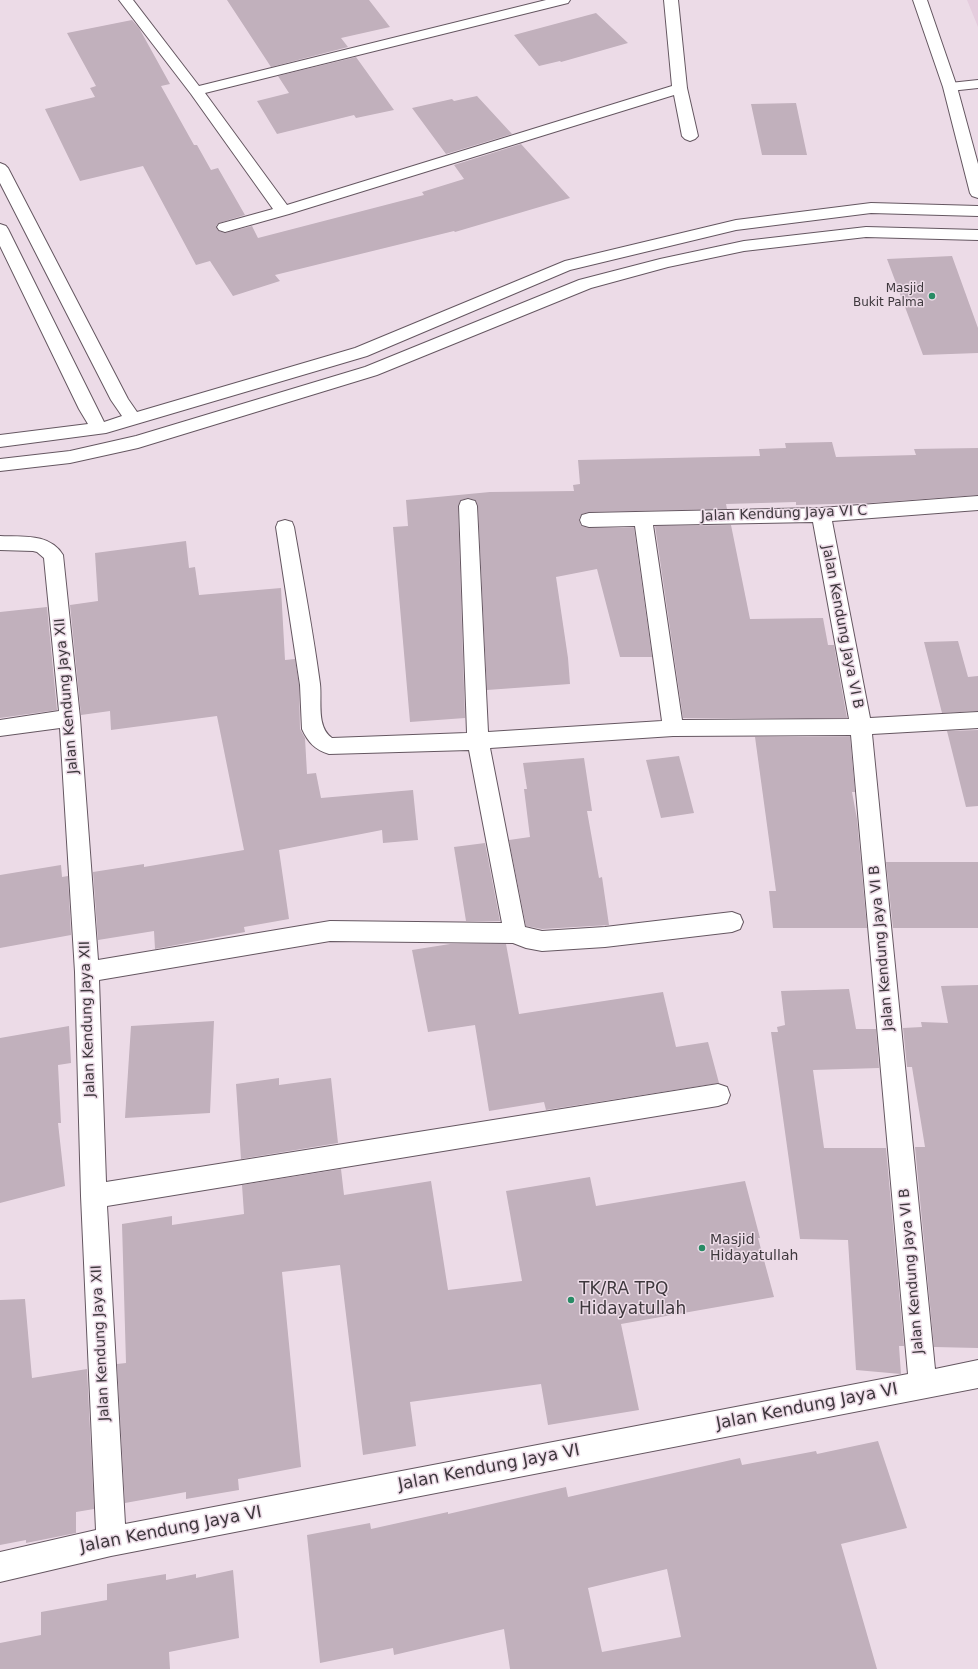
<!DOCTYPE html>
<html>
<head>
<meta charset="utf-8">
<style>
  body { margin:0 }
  canvas { display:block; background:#ecdbe7 }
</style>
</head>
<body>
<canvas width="978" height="1669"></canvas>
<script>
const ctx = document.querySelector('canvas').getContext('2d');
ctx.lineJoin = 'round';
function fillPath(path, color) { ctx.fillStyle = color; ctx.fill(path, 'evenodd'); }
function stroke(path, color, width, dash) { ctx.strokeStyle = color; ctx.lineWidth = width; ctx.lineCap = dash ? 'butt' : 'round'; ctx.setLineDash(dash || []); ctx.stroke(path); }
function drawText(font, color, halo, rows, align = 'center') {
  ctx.font = font + ' "DejaVu Sans",sans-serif'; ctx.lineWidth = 3; ctx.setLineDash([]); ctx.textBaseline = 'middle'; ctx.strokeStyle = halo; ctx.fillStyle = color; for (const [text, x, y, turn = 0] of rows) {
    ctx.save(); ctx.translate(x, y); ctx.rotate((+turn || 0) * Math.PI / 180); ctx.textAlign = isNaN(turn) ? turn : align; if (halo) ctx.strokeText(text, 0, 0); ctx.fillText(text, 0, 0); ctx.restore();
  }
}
fillPath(new Path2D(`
  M967 0H978V27Z`), '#e5cdde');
fillPath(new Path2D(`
  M227 0H369L390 27 341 38 348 47 271 67Z
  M596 13 628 43 561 62 560 61 539 66 514 35Z
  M132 20 139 28 170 84 161 86 194 145H197L211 170 218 168 245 215 219 223 216 226 219 231 225 233 252 226 258 238 424 195 422 192 464 179 454 165 521 144 570 198 455 232 454 231 275 275 280 281 233 296 210 261 196 265 143 166 80 181 45 109 95 97 90 88 96 86 67 33Z
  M356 57 394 110 356 118 354 115 277 134 257 101 289 93 278 76Z
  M477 96 512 134 446 154 412 108 452 99 454 101Z
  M796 103 807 155H762L751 104Z
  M952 256 978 328V353L923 355 887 259Z
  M832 442 836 457 916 455 914 449 978 448V495L870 503 796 505V502L726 504 727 509 589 512 582 514 579 519 581 526 589 528H634L652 657H620L597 569 556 577 568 658 570 684 487 690 478 506 475 500 468 498 461 500 458 506 465 718 410 722 393 527 408 526 406 500 490 492 574 491 573 485 580 484 578 460 760 456 759 449 786 448 785 443Z
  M731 525 750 619 823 618 828 645H834L847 718H683L655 526Z
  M186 541 189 568 195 567 199 595 281 588 285 660 295 659 299 685 300 729 305 738 307 774 316 773 321 798 413 790 418 840 383 843 382 830 279 850 289 919 244 927 245 932 155 949 154 931 98 940 93 872 144 864V867L244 850 217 716 111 730 110 711 81 715 70 605 98 601 95 553Z
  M47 607 57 710 0 718V612Z
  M958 641 968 677 978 676V711L942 713 924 642Z
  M978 730V806L966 807 947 731Z
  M755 737H850L855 792H852L857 819 867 928H773L769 891H776Z
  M679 756 694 813 661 818 646 760Z
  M584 758 592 811H587L599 878 602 877 609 925 542 929 526 926 509 840 530 837 524 789H527L523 763Z
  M485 843 500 921H466L454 847Z
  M886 862H978V928H893Z
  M61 865 62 877 68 876 71 935 0 948V875Z
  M450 944H506L519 1014 663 992 676 1047 708 1042 719 1083 546 1110 544 1102 489 1111 475 1025 428 1032 412 950Z
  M978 985V1348L934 1347 915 1147H925L912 1067H907L903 1028 922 1027 921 1022 948 1023 941 986Z
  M849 989 856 1029H876L879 1068 813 1070 824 1148H886L904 1346H899L901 1374 856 1370 848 1240 800 1239 771 1032H778L777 1027 785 1025 781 991Z
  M214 1021 210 1113 125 1118 131 1026Z
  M69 1026 71 1063 58 1065 61 1123H58L65 1186 0 1203V1038Z
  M279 1078V1085L331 1078 338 1143 241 1159 236 1084Z
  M341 1169 344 1195 431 1181 448 1290 522 1281 506 1191 590 1177 596 1206 745 1181 760 1238H758L774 1297 621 1324 639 1410 548 1425 541 1384 410 1402 416 1446 363 1455 340 1265 282 1272 301 1467 238 1479 239 1490 186 1499V1492L125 1503 117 1364 126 1363 122 1224 172 1216V1225L244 1214 242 1185Z
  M25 1299 32 1378 87 1369 94 1509 76 1512V1533L26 1543V1540L0 1545V1300Z
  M878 1441 907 1528 841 1544 877 1669H510L504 1629 394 1655 393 1648 320 1663 307 1535 370 1523 371 1529 448 1512V1514L566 1487 568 1497 740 1458 742 1465 816 1451 817 1454ZM667 1569 681 1637 602 1652 588 1588Z
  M233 1570 239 1638 169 1652 170 1669H0V1643L41 1635V1612L107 1600V1584L166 1574V1580L196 1574V1578Z`), '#c1b0bc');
const lane = new Path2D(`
  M978 80V88L950 91 946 90 944 87 946 84 950 83Z`);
const street = new Path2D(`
  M119 0H133L199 86 546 0H570L568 3 205 93 287 205 672 86 664 0H678L687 88 698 136 695 139 690 141 685 139 682 136 674 95 289 214 225 232 219 230 217 227 219 224 273 209 191 94Z
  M913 0H927L957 87 978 164V198L972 196 970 193 943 87Z
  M0 163 5 165 8 168 128 399 137 412 355 348 565 261 736 220 871 203 978 206V216L871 213 736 230 570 270 367 356 106 433 0 447V435L88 424 79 409 0 246V224L6 226 8 229 104 422 122 416 111 400 0 183Z
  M866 227 978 230V240L866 237 744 251 668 267 591 288 377 375 138 448 70 463 0 471V459L70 451 136 436 365 367 579 280 660 259 744 241Z
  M978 496V510L832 521 870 718 978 712V728L872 734 935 1369 978 1360V1388L111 1556 0 1582V1552L96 1530 81 1196 75 972 60 728 0 736V720L59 711 44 558 37 552 33 551 0 550V536C22 537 50 533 63 555L80 718 98 960 330 921 502 923 469 750 329 754C315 750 308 742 302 729L300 685 276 527 278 522 285 520 292 522 294 527C303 579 313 631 320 684 322 701 316 727 332 738L467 733 459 506 461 501 468 499 475 501 477 506 488 732 662 721 635 526 589 527 582 525 580 520 582 515 589 513 821 508ZM813 522 849 719 682 720 653 525ZM851 735 908 1374 125 1524 107 1206 718 1106 727 1103 730 1095 727 1087 718 1084 106 1182 99 980 330 941 513 943 526 948 542 951 605 947 732 932 740 929 743 922 740 915 732 912 605 927 542 931 525 927 490 748 673 736Z`);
stroke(lane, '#655761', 2);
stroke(street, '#655761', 2);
fillPath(lane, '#fff');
fillPath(street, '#fff');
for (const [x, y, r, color] of [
  [932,296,4,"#288b65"],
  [702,1248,4,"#288b65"],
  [571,1300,4,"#288b65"]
]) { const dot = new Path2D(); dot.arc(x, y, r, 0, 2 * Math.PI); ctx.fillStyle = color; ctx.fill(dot); stroke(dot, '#ecdbe7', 1.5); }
drawText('12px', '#3e383d', '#ecdbe7', [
  ["Masjid",924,289],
  ["Bukit Palma",924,303]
], 'right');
drawText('14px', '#3e383d', '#ecdbe7', [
  ["Jalan Kendung Jaya VI C",784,514,-2],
  ["Jalan Kendung Jaya VI B",842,627,79],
  ["Jalan Kendung Jaya XII",67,696,-95],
  ["Jalan Kendung Jaya VI B",882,948,-95],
  ["Jalan Kendung Jaya XII",88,1019,-92],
  ["Jalan Kendung Jaya VI B",912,1271,-95],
  ["Jalan Kendung Jaya XII",101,1343,-93]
]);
drawText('14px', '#3e383d', '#ecdbe7', [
  ["Masjid",710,1240],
  ["Hidayatullah",710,1256]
], 'left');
drawText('17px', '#3e383d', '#ecdbe7', [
  ["TK/RA TPQ",579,1290],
  ["Hidayatullah",579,1310]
], 'left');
drawText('17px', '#3e383d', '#ecdbe7', [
  ["Jalan Kendung Jaya VI",807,1407,-11],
  ["Jalan Kendung Jaya VI",489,1468,-11],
  ["Jalan Kendung Jaya VI",171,1530,-11]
]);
</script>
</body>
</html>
